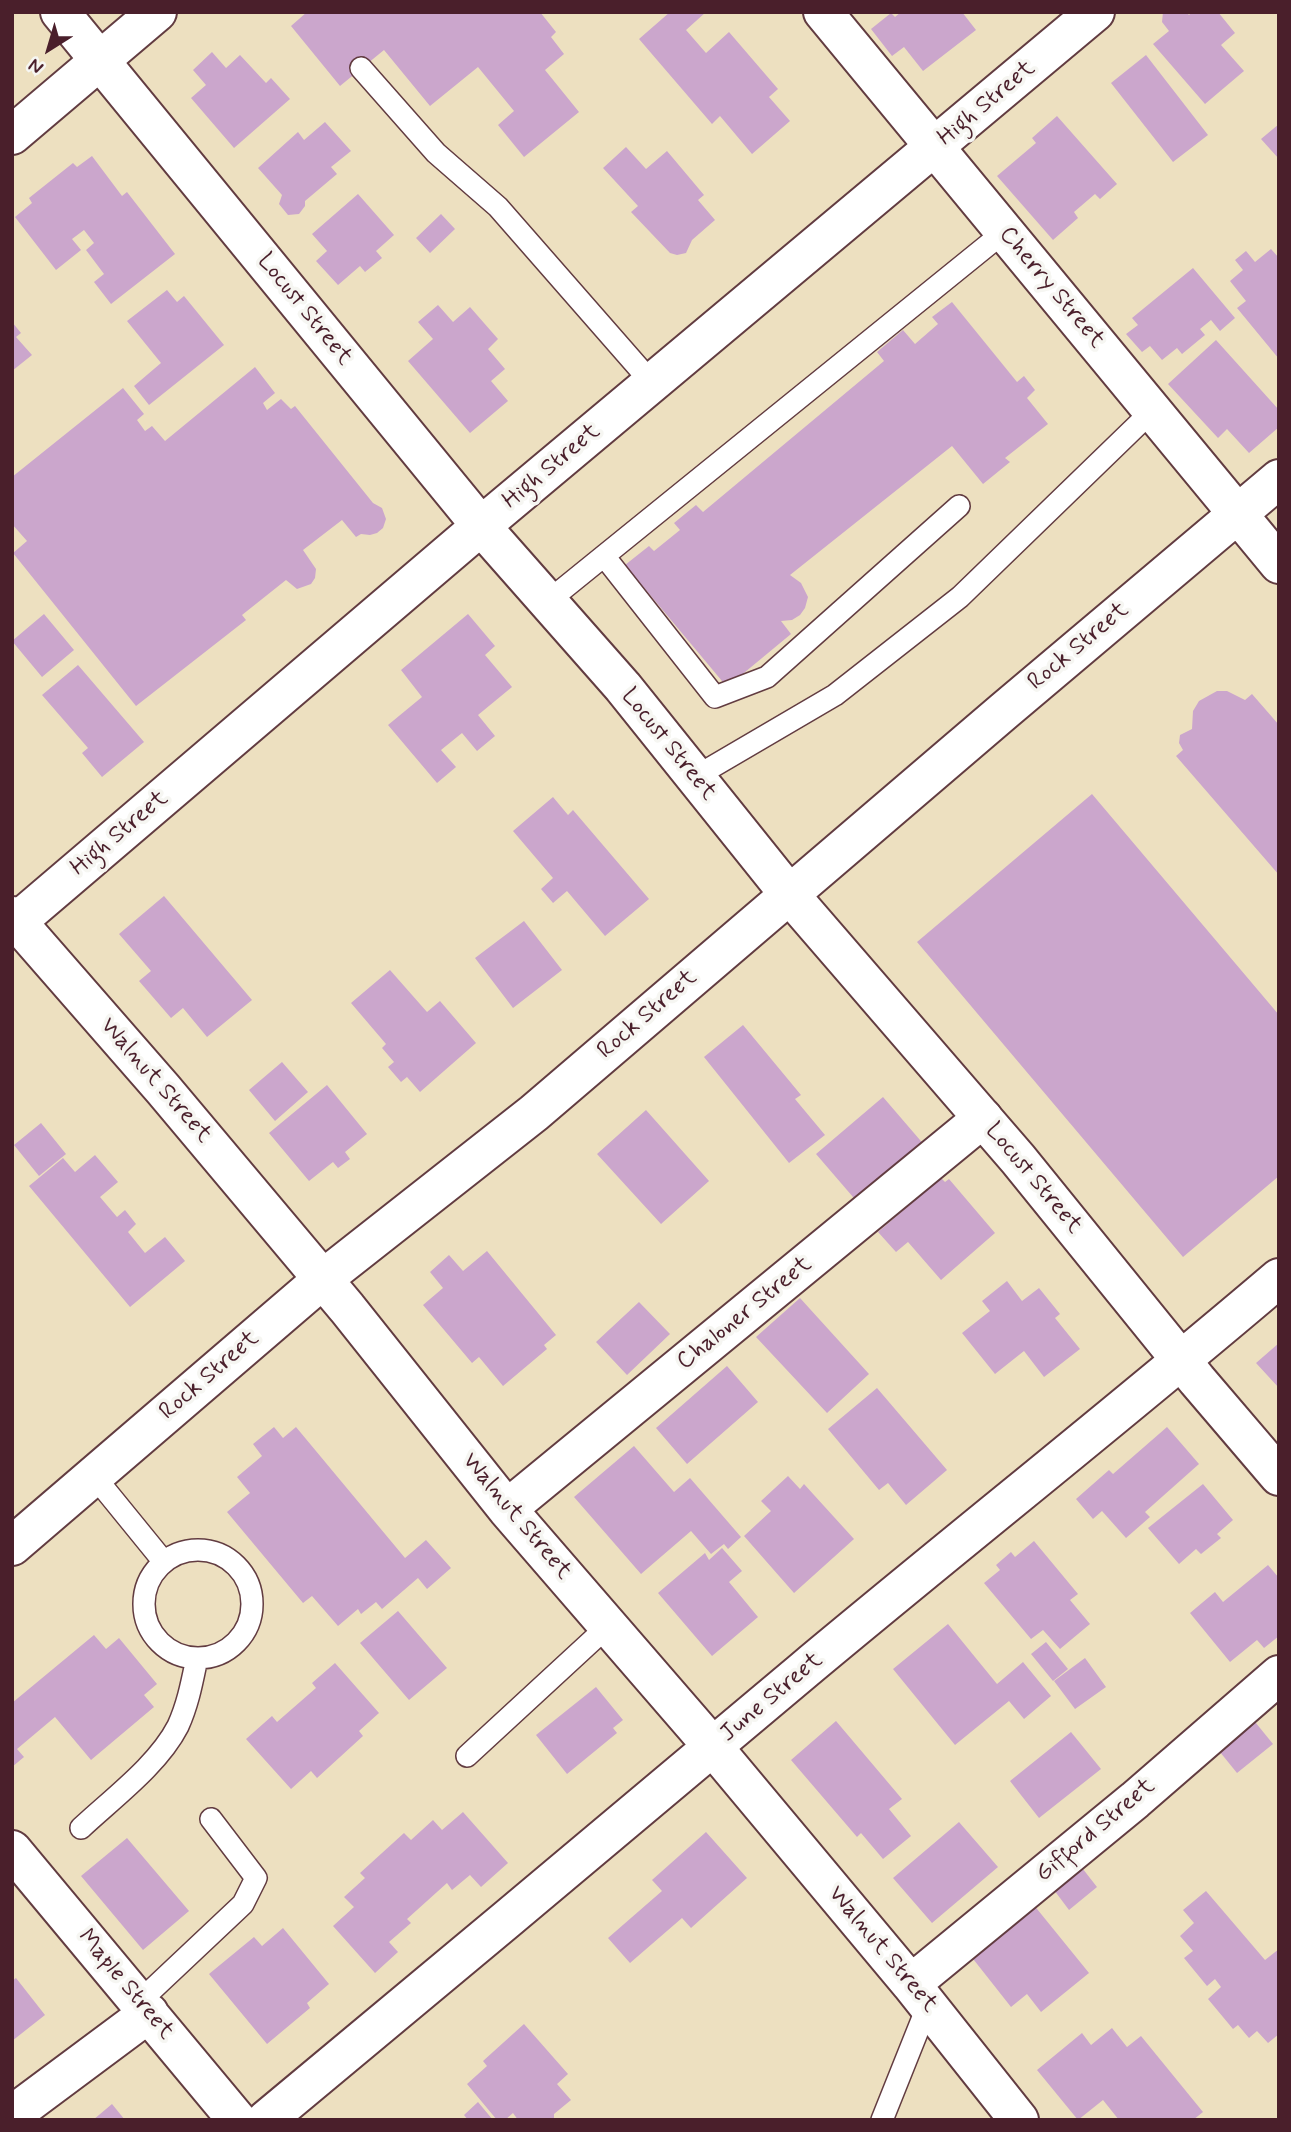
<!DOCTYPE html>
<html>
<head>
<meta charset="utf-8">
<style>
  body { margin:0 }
  #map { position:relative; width:1291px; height:2132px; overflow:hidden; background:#ede0c0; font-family:Mynerve,sans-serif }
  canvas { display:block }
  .frame { position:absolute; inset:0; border:14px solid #4a1f2b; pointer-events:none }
  .north { position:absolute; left:14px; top:14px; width:70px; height:70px; -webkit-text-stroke:5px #f6f6f2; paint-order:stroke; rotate:217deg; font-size:19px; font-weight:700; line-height:28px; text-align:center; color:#4a1f2b }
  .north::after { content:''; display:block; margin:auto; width:24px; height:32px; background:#4a1f2b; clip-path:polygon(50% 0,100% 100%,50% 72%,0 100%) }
</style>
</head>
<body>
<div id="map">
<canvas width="1291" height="2132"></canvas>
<div class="frame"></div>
<div class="north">N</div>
</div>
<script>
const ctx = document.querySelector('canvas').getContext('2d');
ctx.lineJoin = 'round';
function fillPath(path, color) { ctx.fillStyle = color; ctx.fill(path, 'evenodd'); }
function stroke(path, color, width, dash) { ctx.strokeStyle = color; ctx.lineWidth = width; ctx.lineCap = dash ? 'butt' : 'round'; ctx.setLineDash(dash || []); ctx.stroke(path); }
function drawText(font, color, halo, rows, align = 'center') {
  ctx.font = font + ' Mynerve,sans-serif'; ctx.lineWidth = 7; ctx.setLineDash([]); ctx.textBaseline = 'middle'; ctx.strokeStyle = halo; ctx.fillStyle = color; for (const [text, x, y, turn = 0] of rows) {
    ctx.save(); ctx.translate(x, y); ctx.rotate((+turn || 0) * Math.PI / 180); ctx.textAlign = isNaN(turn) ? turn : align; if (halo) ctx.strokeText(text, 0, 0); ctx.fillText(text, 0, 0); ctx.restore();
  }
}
fillPath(new Path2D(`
  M307 12H540L556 32 551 37 564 54 545 70 579 112 524 157 498 125 514 111 478 67 430 106 384 50 340 86 291 26Z
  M670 12H706L686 30 706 53 729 32 778 89 769 97 790 121 752 154 720 116 712 124 639 39Z
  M901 12H962L976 30 923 71 904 47 892 56 871 29 891 13 895 17Z
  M1163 12H1186L1189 15 1192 12H1218L1235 33 1221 45 1244 71 1205 104 1153 44 1169 31 1162 22Z
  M212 52 226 68 240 55 266 83 271 78 290 99 234 148 191 98 206 85 193 70Z
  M1146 55 1208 135 1173 162 1111 83Z
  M1057 116 1117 184 1100 199 1095 194 1074 212 1078 218 1053 240 997 176 1036 143 1032 138Z
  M325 122 351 151 331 167 337 174 305 201V206L299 214 288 215 279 204 282 195 258 168 298 132 304 140Z
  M1279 124V159L1261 139Z
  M626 147 646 169 667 151 704 195 698 200 715 220 692 240 686 253 677 255 670 253 631 212 638 206 603 168Z
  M92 156 122 196 127 192 175 254 111 304 94 282 104 274 86 250 94 243 84 230 72 239 81 250 56 270 15 217 32 203 29 198 73 163 77 167Z
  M358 194 394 235 376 251 382 258 365 272 360 266 338 285 316 261 327 251 312 234Z
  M441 214 455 229 430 253 416 238Z
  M1271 249 1279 258V359L1237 308 1246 301 1230 281 1243 270 1235 260 1246 251 1255 262Z
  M1193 268 1235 318 1220 331 1211 320 1200 329 1205 335 1182 354 1177 348 1162 360 1150 346 1142 352 1126 334 1138 325 1132 318Z
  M167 290 177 302 184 296 224 345 149 405 134 386 161 363 127 321Z
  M952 302 1017 382 1024 376 1035 390 1027 398 1048 424 1005 458 1010 462 983 484 952 446 790 575 801 583 808 597 805 608 800 615 792 620 781 621 791 634 727 687 625 565 649 546 654 551 680 530 674 523 696 505 703 512 884 361 877 352 903 330 915 344 938 324 932 317Z
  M438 305 453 322 470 307 498 339 488 349 505 369 491 381 508 401 470 433 408 361 433 339 418 322Z
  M12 322 21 333 16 337 32 355 12 371Z
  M1216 340 1279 410V427L1249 453 1227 429 1218 438 1168 384Z
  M255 367 275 393 263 403 267 410 281 399 291 409 295 406 373 503 382 508 386 519 383 528 377 533 370 535 361 534 356 537 342 520 303 550 316 569 315 578 311 584 297 589 286 580 242 615 246 620 136 706 13 553 27 541 12 524V477L123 388 144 414 137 420 145 431 152 426 165 441Z
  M44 614 74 650 42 677 12 641Z
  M468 614 495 646 485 655 512 687 478 715 495 736 477 751 462 733 441 750 456 767 437 783 388 725 422 697 401 670Z
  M78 665 144 742 102 777 82 753 88 748 42 695Z
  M1217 691H1227L1245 700 1252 694 1279 725V875L1176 756 1183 750 1179 743 1180 735 1192 729 1193 711 1199 701Z
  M1092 794 1279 1015V1176L1183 1257 917 942Z
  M553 797 568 815 573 810 649 899 605 936 567 891 553 903 541 889 553 878 513 831Z
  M164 896 252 1000 207 1037 183 1008 171 1018 139 981 151 971 119 934Z
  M524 921 562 970 513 1008 475 958Z
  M390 970 427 1012 440 1001 476 1043 420 1092 407 1077 401 1082 388 1067 394 1062 382 1048 386 1044 351 1003Z
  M743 1025 801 1095 795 1099 825 1135 789 1163 704 1057Z
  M282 1062 308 1092 275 1121 249 1090Z
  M327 1085 367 1134 345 1152 350 1159 338 1168 333 1162 309 1181 269 1133Z
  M883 1097 926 1147 859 1204 816 1154Z
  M646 1110 709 1181 661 1224 597 1154Z
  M41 1123 66 1154 39 1176 14 1145Z
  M95 1155 118 1182 100 1197 117 1217 125 1210 136 1224 128 1232 145 1253 165 1237 185 1261 130 1307 29 1186 63 1158 75 1172Z
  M941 1178 945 1182 949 1179 995 1233 941 1280 908 1242 896 1252 878 1232Z
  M487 1251 556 1335 544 1345 547 1349 503 1386 479 1357 472 1363 423 1305 443 1288 430 1272 449 1255 463 1271Z
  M1007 1281 1022 1301 1039 1288 1060 1314 1055 1318 1080 1349 1044 1377 1024 1351 995 1374 962 1333 990 1311 982 1301Z
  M800 1298 869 1374 827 1413 756 1337Z
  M639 1302 670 1334 627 1375 596 1342Z
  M1279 1343V1388L1256 1363Z
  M727 1366 758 1402 687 1464 656 1428Z
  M877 1388 947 1470 906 1505 888 1483 879 1490 828 1429Z
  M274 1427 283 1438 296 1427 405 1558 426 1540 451 1568 427 1589 418 1578 382 1609 376 1602 361 1614 358 1609 338 1626 312 1596 303 1603 227 1512 250 1493 237 1477 262 1456 253 1444Z
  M1167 1427 1199 1464 1145 1512 1150 1517 1126 1538 1102 1511 1093 1519 1076 1499 1109 1470 1113 1474Z
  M634 1446 674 1492 690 1478 741 1537 728 1549 724 1544 711 1554 691 1531 641 1574 574 1497Z
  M788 1476 800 1489 804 1484 854 1539 794 1593 744 1536 771 1511 761 1501Z
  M1203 1484 1233 1520 1217 1534 1221 1538 1201 1554 1196 1549 1179 1564 1148 1528Z
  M1034 1541 1078 1594 1070 1600 1090 1624 1060 1649 1043 1630 1031 1639 984 1583 1000 1570 996 1565 1011 1552 1015 1557Z
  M722 1548 742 1571 729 1582 758 1617 712 1656 658 1593 705 1553 709 1560Z
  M1268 1565 1279 1578V1636L1264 1648 1257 1640 1230 1662 1190 1613 1215 1592 1223 1602Z
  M398 1611 447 1668 409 1700 360 1643Z
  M948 1624 997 1684 1023 1662 1051 1696 1024 1719 1009 1701 955 1745 893 1669Z
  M94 1635 106 1649 119 1638 157 1684 144 1695 154 1707 91 1760 55 1717 17 1749 24 1757 12 1767V1703Z
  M1046 1642 1068 1669 1053 1681 1031 1654Z
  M1085 1658 1106 1687 1075 1709 1054 1681Z
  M335 1663 379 1713 359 1731 363 1736 317 1778 311 1771 291 1789 246 1739 272 1716 277 1722 316 1688 312 1683Z
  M596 1687 623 1720 613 1728 617 1733 567 1774 536 1735Z
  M1247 1712 1273 1744 1237 1773 1211 1741Z
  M836 1721 902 1799 889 1809 911 1836 883 1859 861 1833 857 1837 791 1760Z
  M1071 1732 1101 1769 1039 1818 1010 1781Z
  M463 1812 508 1863 481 1887 470 1875 452 1890 447 1883 407 1919 411 1923 389 1942 398 1952 375 1973 333 1926 354 1907 344 1897 365 1878 360 1873 404 1833 411 1840 433 1820 442 1830Z
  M959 1822 998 1867 932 1923 893 1878Z
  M706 1832 747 1878 691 1928 682 1918 630 1963 608 1938 662 1891 652 1880Z
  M127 1838 189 1911 143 1950 81 1876Z
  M1079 1864 1097 1887 1069 1910 1051 1886Z
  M1206 1891 1265 1960 1279 1949V2034L1268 2043 1257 2031 1249 2038 1238 2025 1233 2029 1208 1999 1221 1987 1215 1979 1207 1986 1184 1958 1193 1951 1180 1936 1194 1923 1183 1910Z
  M1033 1904 1089 1973 1041 2012 1027 1994 1011 2007 970 1955Z
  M283 1928 329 1984 307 2003 310 2008 267 2044 209 1974 254 1937 262 1946Z
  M16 1978 45 2015 12 2041V1981Z
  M524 2024 568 2074 557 2084 571 2100 554 2114V2120H518L513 2113 505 2120H497L467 2084 487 2066 483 2061Z
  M1112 2028 1127 2047 1141 2036 1203 2112 1193 2120H1119L1103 2100 1078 2120 1037 2070 1082 2033 1091 2045Z
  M478 2102 493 2120H468L464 2115Z
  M112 2104 125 2120H93Z`), '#cba6cc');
const service = new Path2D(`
  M361 68 436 153 498 207 652 383
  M604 556 715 697 767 677 959 506
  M547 602 1004 232
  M695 777 835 695 960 597 1152 411
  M94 1476 164 1562
  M144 1604a54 54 0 1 1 108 0a54 54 0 1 1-108 0Z
  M467 1756 608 1626
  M81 1828C113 1798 158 1765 178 1726 188 1704 192 1682 197 1658
  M139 2002 243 1904 256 1878 211 1819
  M882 2120 928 2005`);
const minor = new Path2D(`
  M823 12 1279 564
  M12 135 157 12
  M12 916 163 1089 347 1308 507 1509 713 1747 911 1984 1019 2120
  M507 1509 983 1118
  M12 1546 323 1279 534 1113 1004 711 1279 479
  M12 1850 237 2120
  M911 1984 1135 1800 1279 1675
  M12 2115 149 2013
  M266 2120C446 1971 625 1820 804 1670 962 1538 1123 1411 1279 1278`);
const tertiary = new Path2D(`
  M60 12 481 526 623 687 789 894 1018 1159 1197 1380 1279 1476
  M12 926 481 526 1095 12`);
stroke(service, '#623c41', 24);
stroke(minor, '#623c41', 42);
stroke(tertiary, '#623c41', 42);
stroke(service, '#fff', 21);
stroke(minor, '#fff', 38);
stroke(tertiary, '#fff', 38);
drawText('24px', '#4a1f2b', '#f6f6f2', [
  ["High Street",987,104,-40],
  ["Cherry Street",1051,288,50],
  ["Locust Street",304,310,51],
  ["High Street",552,467,-40],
  ["Rock Street",1079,647,-40],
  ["Locust Street",668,745,51],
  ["High Street",120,834,-40],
  ["Rock Street",648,1015,-41],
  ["Walnut Street",155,1081,49],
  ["Locust Street",1033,1179,50],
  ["Chaloner Street",745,1314,-39],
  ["Rock Street",210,1376,-41],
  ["Walnut Street",516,1517,50],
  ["June Street",772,1698,-40],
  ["Gifford Street",1096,1831,-40],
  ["Walnut Street",882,1950,50],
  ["Maple Street",125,1985,50]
]);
</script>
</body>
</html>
